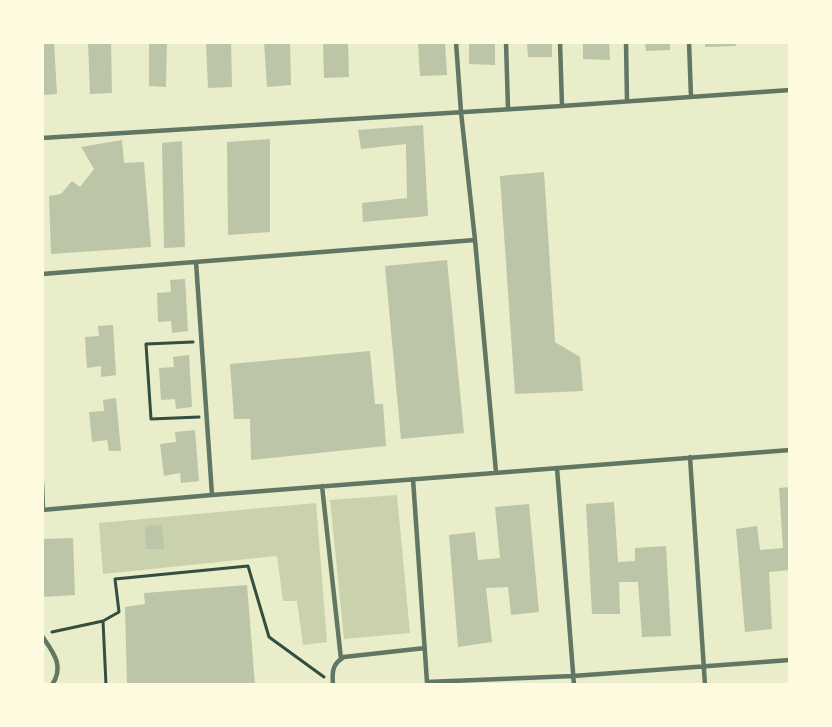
<!DOCTYPE html>
<html>
<head>
<meta charset="utf-8">
<style>
  body { margin:0 }
  #map { position:relative; width:832px; height:727px; overflow:hidden; background:#e9edc9; font-family:Overpass,sans-serif }
  canvas { display:block }
  .frame { position:absolute; inset:0; border:44px solid #fefae0; pointer-events:none }
</style>
</head>
<body>
<div id="map">
<canvas width="832" height="727"></canvas>
<div class="frame"></div>
</div>
<script>
const ctx = document.querySelector('canvas').getContext('2d');
ctx.lineJoin = 'round';
function fillPath(path, color) { ctx.fillStyle = color; ctx.fill(path, 'evenodd'); }
function stroke(path, color, width, dash) { ctx.strokeStyle = color; ctx.lineWidth = width; ctx.lineCap = dash ? 'butt' : 'round'; ctx.setLineDash(dash || []); ctx.stroke(path); }
fillPath(new Path2D(`
  M397 495 410 633 344 639 330 500Z
  M316 503 327 642 303 645 297 601H283L277 556 103 574 99 523Z`), '#cad2ad');
fillPath(new Path2D(`
  M42 42H54L57 94 42 95Z
  M88 42H111L112 93 90 94Z
  M149 42H167L166 87 149 86Z
  M206 42H231L232 87 208 88Z
  M264 42H290L291 85 267 87Z
  M323 42H348L349 77 324 78Z
  M418 42H445L447 75 420 76Z
  M469 42H495V65L469 64Z
  M527 42H552V57H528Z
  M583 42H609L610 60 583 59Z
  M645 42H670V50L646 51Z
  M705 42H735L736 46 705 47Z
  M423 125 428 216 363 222 362 203 407 198 406 144 361 149 358 130Z
  M270 139V232L228 235 227 142Z
  M122 140 124 163 144 162 151 247 51 254 49 196 61 194 72 181 80 187 94 169 81 147Z
  M182 141 185 247 164 248 162 143Z
  M544 172 555 342 580 357 583 391 515 394 500 176Z
  M447 260 464 433 401 439 385 266Z
  M185 279 188 331 172 333 171 321 158 322 157 293 171 292 170 280Z
  M113 325 116 375 101 377V366L87 368 85 337 99 336 98 326Z
  M370 351 375 404H383L386 446 251 460 250 419H234L230 364Z
  M189 355 192 407 176 409 175 399 161 400 159 368 174 367 173 357Z
  M116 398 121 451H109L107 440 92 442 89 412 104 411 103 400Z
  M195 430 199 481 181 483 180 473 164 476 160 444 176 442 175 432Z
  M790 487V570L769 572 772 629 745 632 736 529 757 526 760 550 783 548 779 488Z
  M614 502 618 562 635 561V548L666 546 671 636 642 637 638 582H619L620 614H592L586 504Z
  M529 504 539 612 511 615 508 587 486 588 492 642 458 647 449 535 475 532 478 560 500 558 495 507Z
  M162 525 164 549H146L145 526Z
  M73 538 75 595 42 597V539Z
  M247 585 255 685H127L125 607 145 604 144 593Z`), '#bcc5a7');
stroke(new Path2D(`
  M193 342 146 344 151 419 199 417
  M52 632 103 621
  M106 685 103 621 119 612 115 579 248 566 269 637 324 677`), '#344e41', 3);
stroke(new Path2D(`
  M456 42 461 112 475 240 496 472
  M506 42 508 109
  M560 42 562 106
  M626 42 627 101
  M689 42 691 97
  M42 138 562 106 790 90
  M196 262 212 495
  M42 274 475 240
  M690 457 705 685
  M557 468 574 685
  M413 479 427 682
  M42 482 43 510
  M322 486 341 659
  M42 510 212 495 790 450
  M42 636C53 652 65 666 52 685
  M427 682 573 676 790 660
  M333 685C332 672 332 664 344 657L425 648`), '#617663', 4.5);
</script>
</body>
</html>
